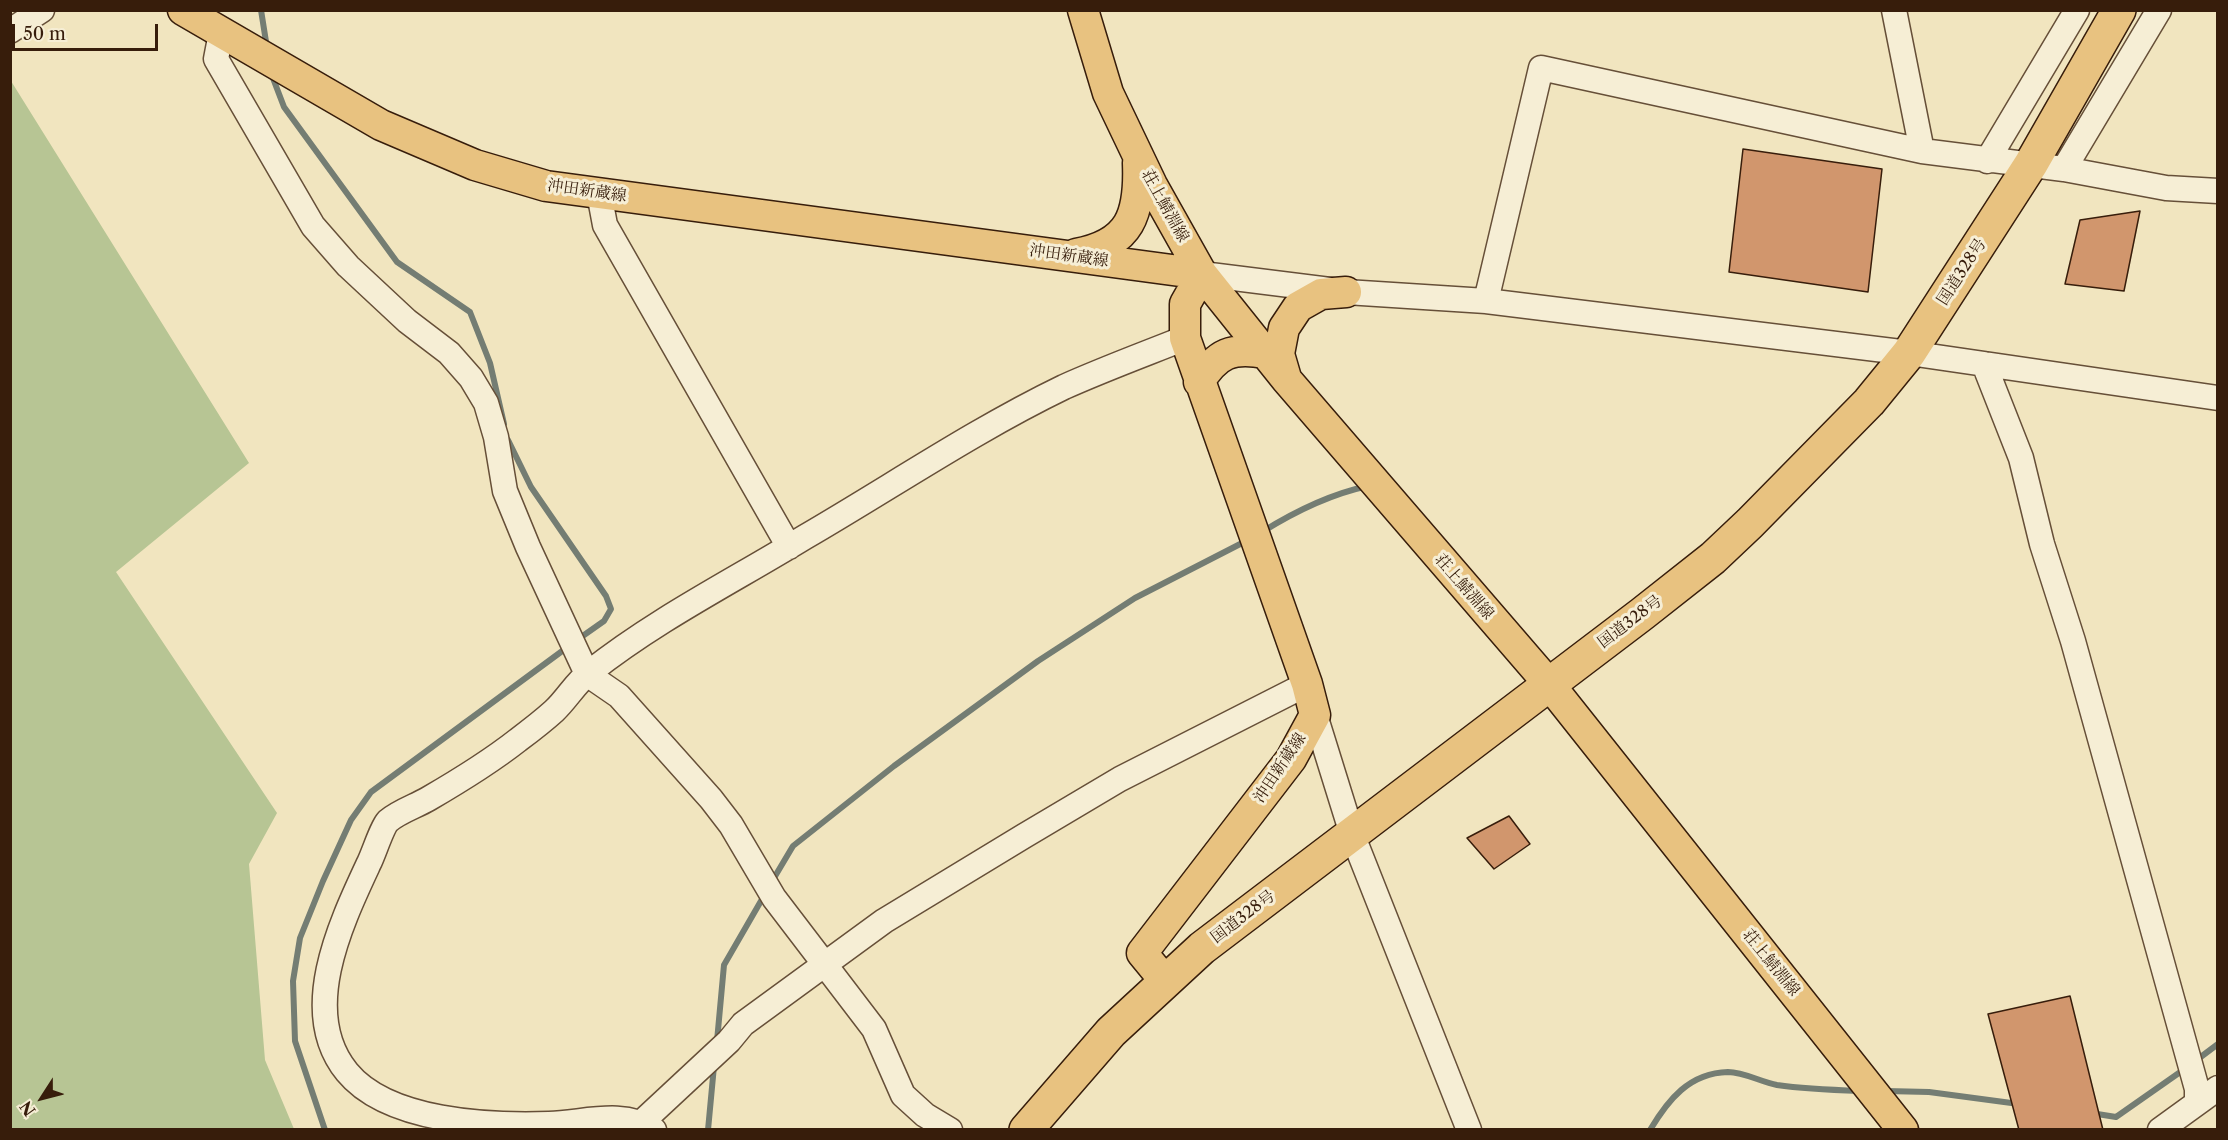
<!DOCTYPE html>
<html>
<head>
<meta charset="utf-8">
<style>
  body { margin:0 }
  #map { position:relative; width:2228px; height:1140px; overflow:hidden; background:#f1e5bf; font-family:"Libre Caslon Text",serif }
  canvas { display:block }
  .frame { position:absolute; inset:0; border:12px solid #371d0b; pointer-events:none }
  .north { position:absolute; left:12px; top:1068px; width:60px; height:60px; -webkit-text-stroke:4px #f6eed5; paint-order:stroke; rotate:234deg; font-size:16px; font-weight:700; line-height:24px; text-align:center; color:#371d0b }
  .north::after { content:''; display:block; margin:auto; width:21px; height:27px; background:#371d0b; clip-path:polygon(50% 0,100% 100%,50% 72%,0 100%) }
  .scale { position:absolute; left:12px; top:24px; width:146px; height:27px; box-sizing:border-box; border:3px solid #371d0b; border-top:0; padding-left:8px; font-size:18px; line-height:21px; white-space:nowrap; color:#371d0b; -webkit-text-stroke:4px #f6eed5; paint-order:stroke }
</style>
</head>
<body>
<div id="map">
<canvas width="2228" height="1140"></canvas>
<div class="frame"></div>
<div class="north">N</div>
<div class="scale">50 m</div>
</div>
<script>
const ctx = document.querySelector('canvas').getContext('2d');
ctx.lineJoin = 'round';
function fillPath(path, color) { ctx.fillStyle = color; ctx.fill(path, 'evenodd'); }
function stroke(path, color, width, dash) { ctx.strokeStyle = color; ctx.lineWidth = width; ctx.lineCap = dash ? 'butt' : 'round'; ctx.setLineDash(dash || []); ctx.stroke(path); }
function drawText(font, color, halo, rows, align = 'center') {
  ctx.font = font + ' "Libre Caslon Text","Noto Serif JP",serif'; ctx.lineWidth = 6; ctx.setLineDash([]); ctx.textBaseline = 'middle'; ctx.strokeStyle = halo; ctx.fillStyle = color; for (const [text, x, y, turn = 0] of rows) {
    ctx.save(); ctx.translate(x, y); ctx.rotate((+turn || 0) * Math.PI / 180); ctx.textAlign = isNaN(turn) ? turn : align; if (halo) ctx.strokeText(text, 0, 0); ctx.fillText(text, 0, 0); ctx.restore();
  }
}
fillPath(new Path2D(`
  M11 81 249 463 116 572 277 813 249 864 265 1060 294 1129H11Z`), '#b7c594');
stroke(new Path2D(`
  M261 10 267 48
  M271 73 284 107 397 262 470 312 490 363 504 424
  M508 440 531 487 606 596 611 609 604 621 577 640
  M1262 532C1294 512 1331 494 1368 486
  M771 883 793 846 894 766 1038 661 1135 598 1248 540
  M717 1041 724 965 765 894
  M2194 1062 2218 1044
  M1886 1091 1929 1092 2019 1104
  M2091 1113 2116 1117 2186 1068
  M325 1130 295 1041 293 981 300 938 323 881 351 820 371 792 569 646
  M708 1130 714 1066
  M1650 1130C1668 1100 1689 1073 1728 1072 1744 1072 1761 1082 1777 1085 1805 1089 1832 1090 1860 1091`), '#747d73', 6);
const building = new Path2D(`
  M1743 149 1882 169 1868 292 1729 272Z
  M2140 211 2124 291 2065 284 2080 220Z
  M1509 816 1530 844 1494 869 1467 838Z
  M2070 996 2103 1130H2019L1988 1014Z`);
fillPath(building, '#d1966d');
stroke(building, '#371d0b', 1.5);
const minor = new Path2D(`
  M1894 10 1922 151
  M10 31 42 10
  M221 33 216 59 313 226 348 266 407 321 449 353 471 378 486 403 496 437 505 491 528 547 587 674 619 696 711 799 731 825 774 898 874 1029 903 1095 925 1115 950 1130
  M1987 161 2077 10
  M2064 169 2159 10
  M599 193 605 225 789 547
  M1202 274 1346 292 1486 301 1909 353 2218 398
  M1486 301 1541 68 1922 151 2064 169 2166 188 2218 191
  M1984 364 2021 458 2042 544 2073 641 2197 1089V1103
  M1315 715 1352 834 1469 1130
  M642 1122 729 1041 743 1024 884 921 1024 836 1120 779 1307 684
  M654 1130C622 1109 584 1123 549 1124 489 1126 388 1122 347 1072 298 1012 341 923 369 863 374 853 382 827 388 821 398 812 416 806 428 799 459 781 490 762 518 740 530 731 543 721 554 711 567 699 576 682 590 672 657 619 733 581 805 537 891 487 975 430 1064 387 1104 369 1145 354 1185 338
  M2160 1130 2218 1088`);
const major = new Path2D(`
  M183 10 381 125 475 165 546 186 1202 274 1185 304V338L1307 684 1315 715 1291 759 1142 953 1165 981
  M1083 10 1108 93 1152 185 1202 274 1286 379 1549 684 1903 1130
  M1076 254C1131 244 1140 214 1138 163
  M1286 378 1279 354 1284 328 1298 307 1321 294 1346 292
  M1199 382C1217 353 1232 347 1265 353`);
const highway = new Path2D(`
  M1026 1130 1111 1032 1202 948 1642 614 1713 558 1750 523 1869 402 1909 353 2031 164 2119 10`);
stroke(minor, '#664f38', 27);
stroke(major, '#371d0b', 33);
stroke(highway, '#371d0b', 36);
stroke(minor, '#f6eed5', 24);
stroke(major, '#e8c280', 30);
stroke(highway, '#e8c280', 33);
drawText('16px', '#371d0b', '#f6eed5', [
  ["沖田新蔵線",587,191,8],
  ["荘上鯖淵線",1165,206,61],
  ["沖田新蔵線",1069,256,8],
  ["国道328号",1962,272,-57],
  ["荘上鯖淵線",1464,587,49],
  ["国道328号",1630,622,-37],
  ["沖田新蔵線",1280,768,-56],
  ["国道328号",1243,917,-37],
  ["荘上鯖淵線",1771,963,51]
]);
</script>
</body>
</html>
